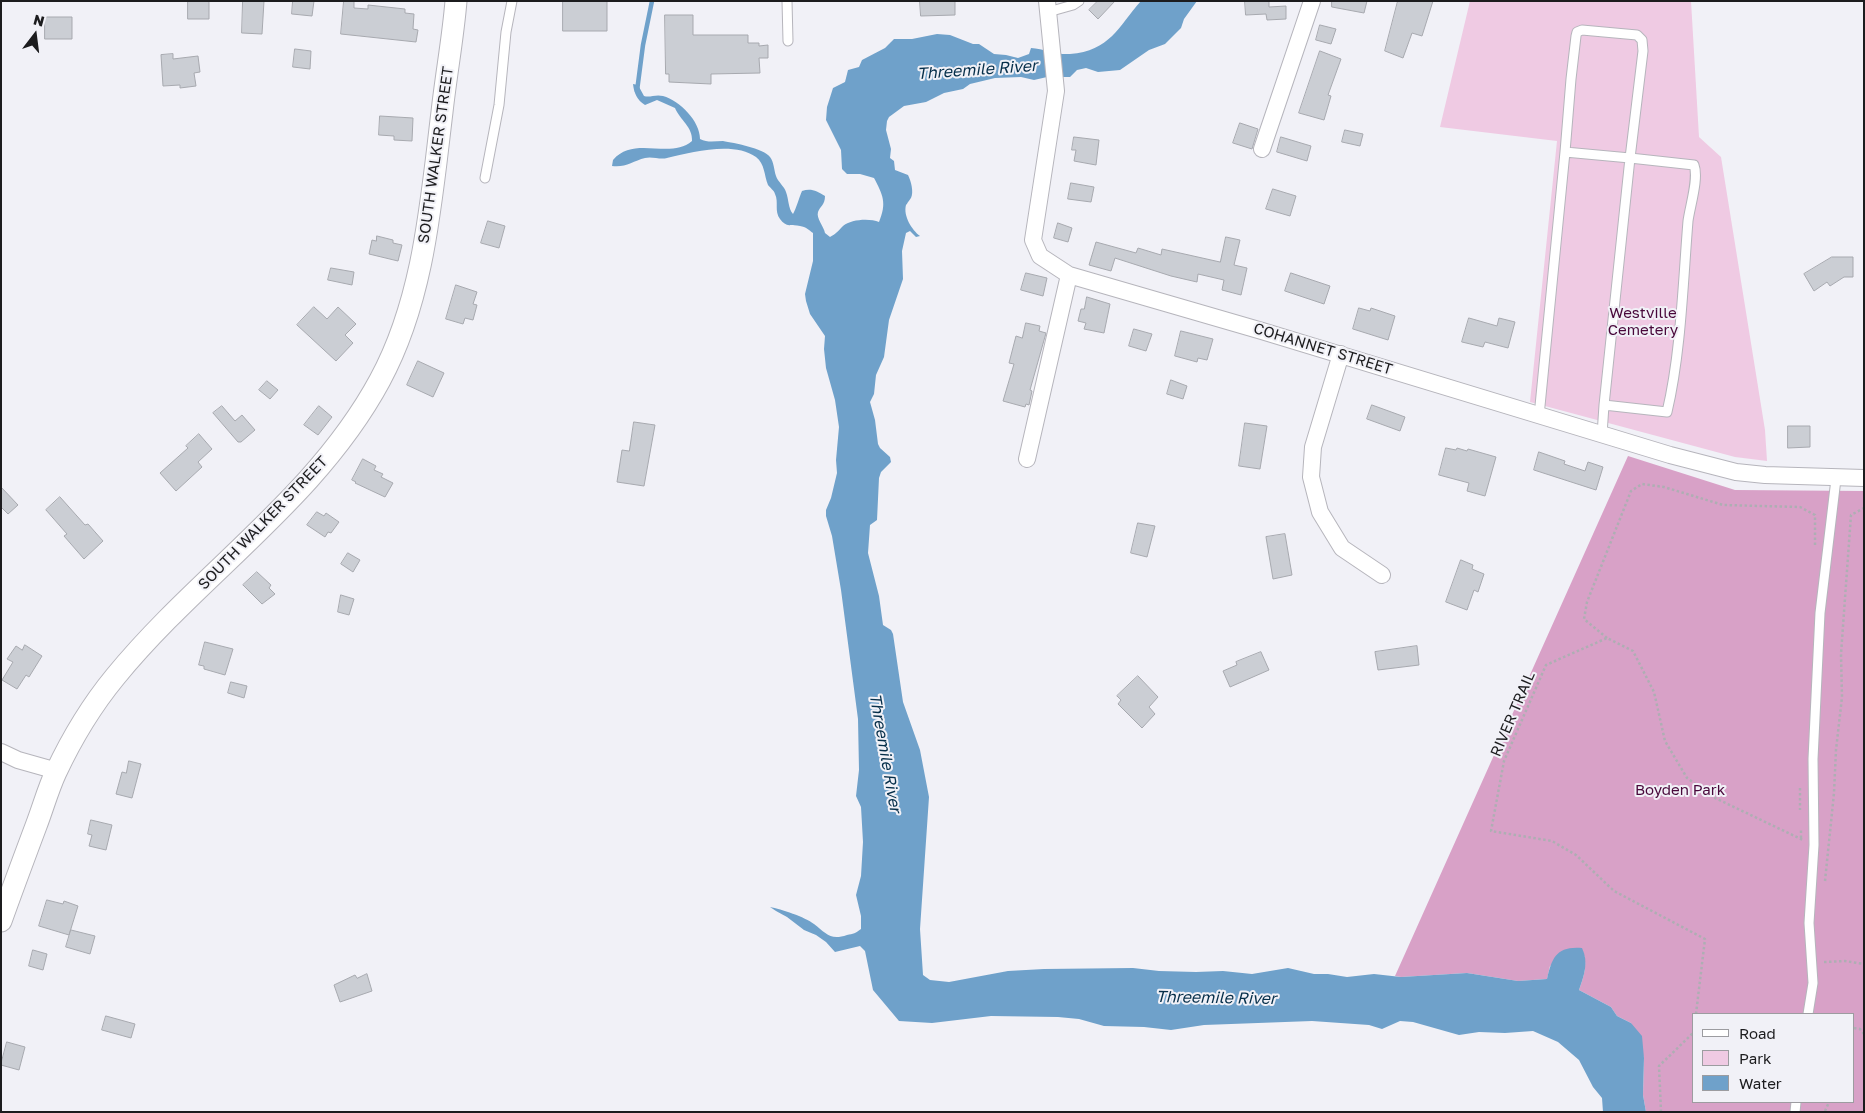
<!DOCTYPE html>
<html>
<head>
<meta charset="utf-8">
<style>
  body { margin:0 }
  #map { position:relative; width:1865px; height:1113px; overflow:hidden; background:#f1f1f7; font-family:"Golos Text",sans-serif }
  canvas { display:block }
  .frame { position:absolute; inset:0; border:2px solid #1c1c1e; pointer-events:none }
  .legend { position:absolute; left:1692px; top:1013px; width:162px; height:90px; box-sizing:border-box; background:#f1f1f7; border:1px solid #9c9ca0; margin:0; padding:6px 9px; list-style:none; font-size:15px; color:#1c1c1e }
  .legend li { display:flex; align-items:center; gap:10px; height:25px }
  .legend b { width:25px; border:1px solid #9c9ca0 }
  .north { position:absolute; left:10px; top:10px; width:50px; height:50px; -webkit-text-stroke:4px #f1f1f7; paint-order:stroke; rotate:15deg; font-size:14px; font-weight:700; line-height:20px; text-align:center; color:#1c1c1e }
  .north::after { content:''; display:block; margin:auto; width:18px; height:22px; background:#1c1c1e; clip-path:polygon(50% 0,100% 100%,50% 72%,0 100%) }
</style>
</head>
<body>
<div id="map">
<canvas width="1865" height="1113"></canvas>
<div class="frame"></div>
<ul class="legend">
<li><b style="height:6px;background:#fff"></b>Road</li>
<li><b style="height:14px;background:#efcae3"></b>Park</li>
<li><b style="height:14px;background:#6fa1ca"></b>Water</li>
</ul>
<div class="north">N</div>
</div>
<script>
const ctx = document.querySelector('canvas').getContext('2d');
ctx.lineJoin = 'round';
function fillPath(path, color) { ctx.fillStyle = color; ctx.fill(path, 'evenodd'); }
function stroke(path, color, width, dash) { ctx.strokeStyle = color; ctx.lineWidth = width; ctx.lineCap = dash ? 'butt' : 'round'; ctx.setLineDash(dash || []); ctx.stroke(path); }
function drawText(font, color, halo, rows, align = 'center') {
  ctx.font = font + ' "Golos Text",sans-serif'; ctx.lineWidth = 4; ctx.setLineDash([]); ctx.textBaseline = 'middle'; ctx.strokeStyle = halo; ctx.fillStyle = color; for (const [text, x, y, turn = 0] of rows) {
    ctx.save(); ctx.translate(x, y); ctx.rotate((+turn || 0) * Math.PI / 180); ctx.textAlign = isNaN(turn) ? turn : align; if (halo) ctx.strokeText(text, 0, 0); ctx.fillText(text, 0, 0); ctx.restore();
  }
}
fillPath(new Path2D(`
  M1470 1H1691L1699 137 1721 157 1765 430 1767 461 1735 457 1530 402 1557 141 1440 127Z`), '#efcae3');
fillPath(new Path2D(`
  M1628 456 1735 490 1864 491V1112H1646L1643 1095 1644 1058 1631 1023 1617 1016 1611 1007 1579 990C1584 976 1589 962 1581 948L1550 966 1547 979 1518 981 1467 973 1401 977 1395 976ZM1694 1014H1854V1102H1694Z`), '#d8a1c7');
fillPath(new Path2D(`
  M1141 1H1197L1184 19 1181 28 1165 44 1149 50 1120 70 1098 72 1086 68 1077 70 1070 77H1047L1034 80 1021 77 995 78 970 84 963 89 944 93 926 102 904 106 889 117 887 121 886 130 891 149 890 158 894 161 895 170 908 175C911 181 914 192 911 198 910 199 907 204 906 205 903 216 912 230 920 236L916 237 910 231 906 233 902 251 903 279 889 320 884 357 876 375 874 394 870 402 875 420 878 444 880 448 890 457 891 462 881 472 879 478 877 520 870 525 868 553 879 596 883 625 891 630 893 634 903 702 920 750 929 797 920 929 923 975 930 980 949 982 1008 971 1044 969 1133 968 1159 971 1196 972 1223 971 1252 974 1288 968 1314 974H1328L1347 977 1374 974 1401 977 1467 973 1518 981 1547 979C1552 957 1557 946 1582 948 1589 962 1584 976 1579 990L1611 1007 1617 1016 1631 1023 1642 1036 1644 1058 1643 1095 1646 1112H1603L1602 1098 1593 1087 1579 1060 1558 1042 1533 1031 1505 1033 1479 1032 1459 1035 1413 1022 1400 1021 1382 1029 1369 1025 1312 1021 1204 1025 1171 1030 1144 1027 1104 1026 1079 1019 1058 1017 991 1016 932 1023 899 1021 873 990 865 951 860 946 835 952 826 942 816 935 804 930 787 917 776 911 770 907C781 909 805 917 814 924 826 933 830 941 847 935 853 934 856 933 861 929V916L856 895 861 876 863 842 861 807 856 796 859 770 858 719 841 590 832 536 826 516V510L831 498 837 473 836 460 839 427 835 400 826 368 824 349 825 336 810 314 806 301 805 294 813 261V233C809 230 806 227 800 226 792 224 786 228 780 219 774 211 779 202 775 194 774 190 770 188 768 185 764 175 765 164 756 157 734 141 692 152 667 158 660 160 652 156 645 158 633 161 625 168 612 166L613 160C634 135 670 160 692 141 693 127 680 120 675 108L657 100 645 105C637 100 634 93 633 84L638 85 644 96C650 98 655 94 663 96 680 101 700 121 700 139 708 143 715 141 723 141 734 143 763 148 770 157 774 162 774 170 776 176 778 182 784 186 786 192 789 200 788 208 793 214 796 209 799 198 802 191 811 188 817 191 825 196 825 205 820 206 818 212 816 218 824 227 825 233L830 237C836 234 838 231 843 226 851 219 870 218 879 222 887 203 883 195 874 178L860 174H847L842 169 841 150 826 120 827 107 833 88 845 82 848 70 859 67 862 60 885 48 894 39H912L937 34 950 35 973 44H979L994 54 1006 55 1018 58 1029 54 1031 48C1044 49 1057 55 1070 54 1110 51 1118 27 1141 1Z`), '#6fa1ca');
stroke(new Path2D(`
  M637 91 643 45 652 1`), '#6fa1ca', 4.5);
const building = new Path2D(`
  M188 1H209V19H188Z
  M243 1H264L262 34 242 33Z
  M293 1H314L312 16 292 14Z
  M344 1H354V8L368 9V5L405 9V13L414 14 413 29 418 30 416 42 341 34Z
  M563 1H607V31H563Z
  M920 1H955V15L921 16Z
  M1098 1H1115L1098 19 1089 10Z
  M1245 1H1269V7L1286 6V19L1267 20 1266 14 1246 15Z
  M1332 1H1367L1364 13 1332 7Z
  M1398 1H1433L1422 36 1412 33 1403 58 1385 51Z
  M665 15H693V35H748V43H759V46L768 45V58H759L760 73 711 74V84L669 82V74H666Z
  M45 17H72V39H45Z
  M1320 25 1336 29 1331 44 1316 40Z
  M295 49 311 51 310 69 293 67Z
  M1320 51 1341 59 1328 95 1331 96 1324 120 1299 113Z
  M173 54V59L198 56 200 72 194 73 196 86 180 88V85L163 86 161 55Z
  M380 116 413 118 412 141 394 140V136L379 135Z
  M1240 123 1258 129 1252 149 1233 143Z
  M1345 130 1363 134 1360 146 1342 142Z
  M1074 137 1099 140 1096 165 1074 161 1076 150H1072Z
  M1281 137 1311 146 1307 161 1277 152Z
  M1071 183 1094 187 1091 202 1068 199Z
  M1273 189 1296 196 1290 216 1266 209Z
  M488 221 505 226 499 248 481 243Z
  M1058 223 1072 228 1068 242 1054 238Z
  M377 236 393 240V243L402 245 398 261 369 254 372 240 376 241Z
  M1226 237 1240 240 1234 265 1247 268 1241 295 1222 290 1224 280 1198 274 1197 282 1171 276 1115 258 1111 271 1089 265 1096 242 1136 253 1138 248 1161 255 1162 249 1220 262Z
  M1832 257H1853V277H1844L1830 286 1827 282 1814 291 1804 274Z
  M331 268 354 272 352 285 328 280Z
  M1026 273 1047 278 1043 296 1021 290Z
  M1291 273 1330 286 1324 304 1285 291Z
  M456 285 477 292 473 304 477 305 473 320 465 318 463 324 446 319Z
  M1087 297 1110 304 1104 333 1084 329 1086 323 1078 321 1081 309H1084Z
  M314 307 327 319 338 307 356 324 345 335 353 343 336 361 297 325Z
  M1359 308 1370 311 1371 308 1395 316 1388 340 1353 329Z
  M1469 318 1497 326 1499 318 1515 322 1508 348 1485 342 1483 347 1462 342Z
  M1026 323 1040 326 1039 331 1046 333 1030 390 1032 391 1029 405 1026 404 1025 407 1003 401 1014 364 1009 363 1016 336 1022 338Z
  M1134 329 1152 334 1146 351 1129 346Z
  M1181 331 1213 339 1207 360 1198 358 1197 362 1175 356Z
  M418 361 444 373 433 397 407 385Z
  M1171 380 1187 386 1183 399 1167 394Z
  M267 381 278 390 270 399 259 390Z
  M1372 405 1405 417 1400 431 1367 419Z
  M222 406 235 421 242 415 255 430 241 442H238L213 413Z
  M319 406 332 417 318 435 304 425Z
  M634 422 655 425 644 486 617 482 622 450 629 451Z
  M1245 423 1267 426 1260 469 1239 466Z
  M1788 426H1810V447L1788 448Z
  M199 434 212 449 198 462 202 467 176 491 160 473 188 448 186 446Z
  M1446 448 1456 450 1457 448 1467 451 1468 449 1496 457 1485 496 1467 491 1469 483 1439 475Z
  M1539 452 1565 461 1564 464 1585 471 1588 462 1603 467 1596 490 1534 470Z
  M363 459 376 466 374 470 383 474 381 477 393 483 385 497 355 483 356 482 352 480Z
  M1 487 18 505 8 514 1 507Z
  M60 497 85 525 88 524 103 541 84 559 64 536 67 534 46 510Z
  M317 512 324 516 326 513 339 522 331 533 328 532 325 537 307 525Z
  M1138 523 1155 526 1147 557 1131 553Z
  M1285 534 1292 575 1273 579 1266 537Z
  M348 553 360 560 353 572 341 564Z
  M1461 560 1473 565 1472 569 1484 574 1478 592 1474 590 1467 610 1446 602Z
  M257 572 271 585 269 588 275 594 262 604 243 585Z
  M341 595 354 599 349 615 338 612Z
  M205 642 233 649 225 675 204 669V666L199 665Z
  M25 645 42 656 29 677 26 675 17 689 2 680 13 662 7 659 16 646 22 650Z
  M1417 646 1419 665 1378 670 1375 652Z
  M1261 652 1269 670 1230 687 1223 671 1237 665 1236 662Z
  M1138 676 1158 697 1149 707 1155 714 1142 728 1118 704 1121 700 1117 696Z
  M231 682 247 686 244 698 228 693Z
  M129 761 141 764 132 798 116 794 122 772 126 773Z
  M91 820 112 825 106 850 89 846 92 835 88 834Z
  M47 900 63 904 64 901 78 906 69 935 39 926Z
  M71 930 95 936 90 954 66 947Z
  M33 950 47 954 43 970 29 966Z
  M367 974 372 991 340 1002 334 985 355 975 357 978Z
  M106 1016 135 1024 131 1038 102 1030Z
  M7 1042 25 1047 19 1070 1 1065Z`);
fillPath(building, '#cbced4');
stroke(building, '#a7a9af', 1);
const service = new Path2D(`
  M787 1 788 41
  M1048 12 1073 5 1079 1
  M1582 30 1637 35 1642 40 1643 51 1630 158 1565 152 1571 79 1576 36 1577 32Z
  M485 178 499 105 506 32 512 1
  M1539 416 1565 152
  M1602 435 1604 405 1667 412C1681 353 1683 282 1688 221 1690 206 1699 178 1694 165L1630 158 1604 405
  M1808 1014 1813 983 1809 923 1814 845 1813 759 1820 613 1836 479
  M1795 1112 1796 1102`);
const minor = new Path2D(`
  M1047 1 1056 91 1033 240 1040 256 1069 275 1262 331 1670 455 1736 472 1765 475 1864 478
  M1262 149 1312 1
  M1341 354 1313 447 1311 477 1320 512 1342 548 1382 575
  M1027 459 1069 275
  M1 752 18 760 57 771`);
const tertiary = new Path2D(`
  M1 921C12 890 24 858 36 826 43 808 48 789 56 772 72 738 92 705 115 677 199 574 316 499 380 380 424 299 431 202 442 112 446 75 453 38 456 1`);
stroke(service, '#b6b5bc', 11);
stroke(minor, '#b6b5bc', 18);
stroke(tertiary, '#b6b5bc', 23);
stroke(new Path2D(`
  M1607 638 1584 619 1587 602 1631 491 1642 484 1664 487 1723 505 1800 507 1815 515V546
  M1800 788V810
  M1801 838V828
  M1825 881 1834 793 1836 750 1842 697 1841 654 1851 515 1864 508
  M1824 962 1845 961 1864 964
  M1696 1014 1705 939 1614 891 1576 855 1552 841 1491 831 1504 761 1546 665 1607 638 1633 651 1654 692 1665 741 1687 778 1713 797 1803 840
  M1854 1028 1860 1029 1864 1034
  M1825 1111 1829 1102
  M1661 1112 1659 1066 1694 1032`), '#aeaeb3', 2.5, [2.5, 2.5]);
stroke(service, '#fff', 9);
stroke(minor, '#fff', 16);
stroke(tertiary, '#fff', 21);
drawText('15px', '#1c1c1e', '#f1f1f7', [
  ["SOUTH WALKER STREET",436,155,-82],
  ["COHANNET STREET",1323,349,17],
  ["SOUTH WALKER STREET",263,523,-46],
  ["RIVER TRAIL",1513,714,-67]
]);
drawText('15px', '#49083b', '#f1f1f7', [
  ["Westville",1643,313],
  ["Cemetery",1643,330],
  ["Boyden Park",1680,790]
]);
drawText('italic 16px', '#062f4a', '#f1f1f7', [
  ["Threemile River",977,70,-4],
  ["Threemile River",885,753,80],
  ["Threemile River",1216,998,1]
]);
</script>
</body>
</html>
